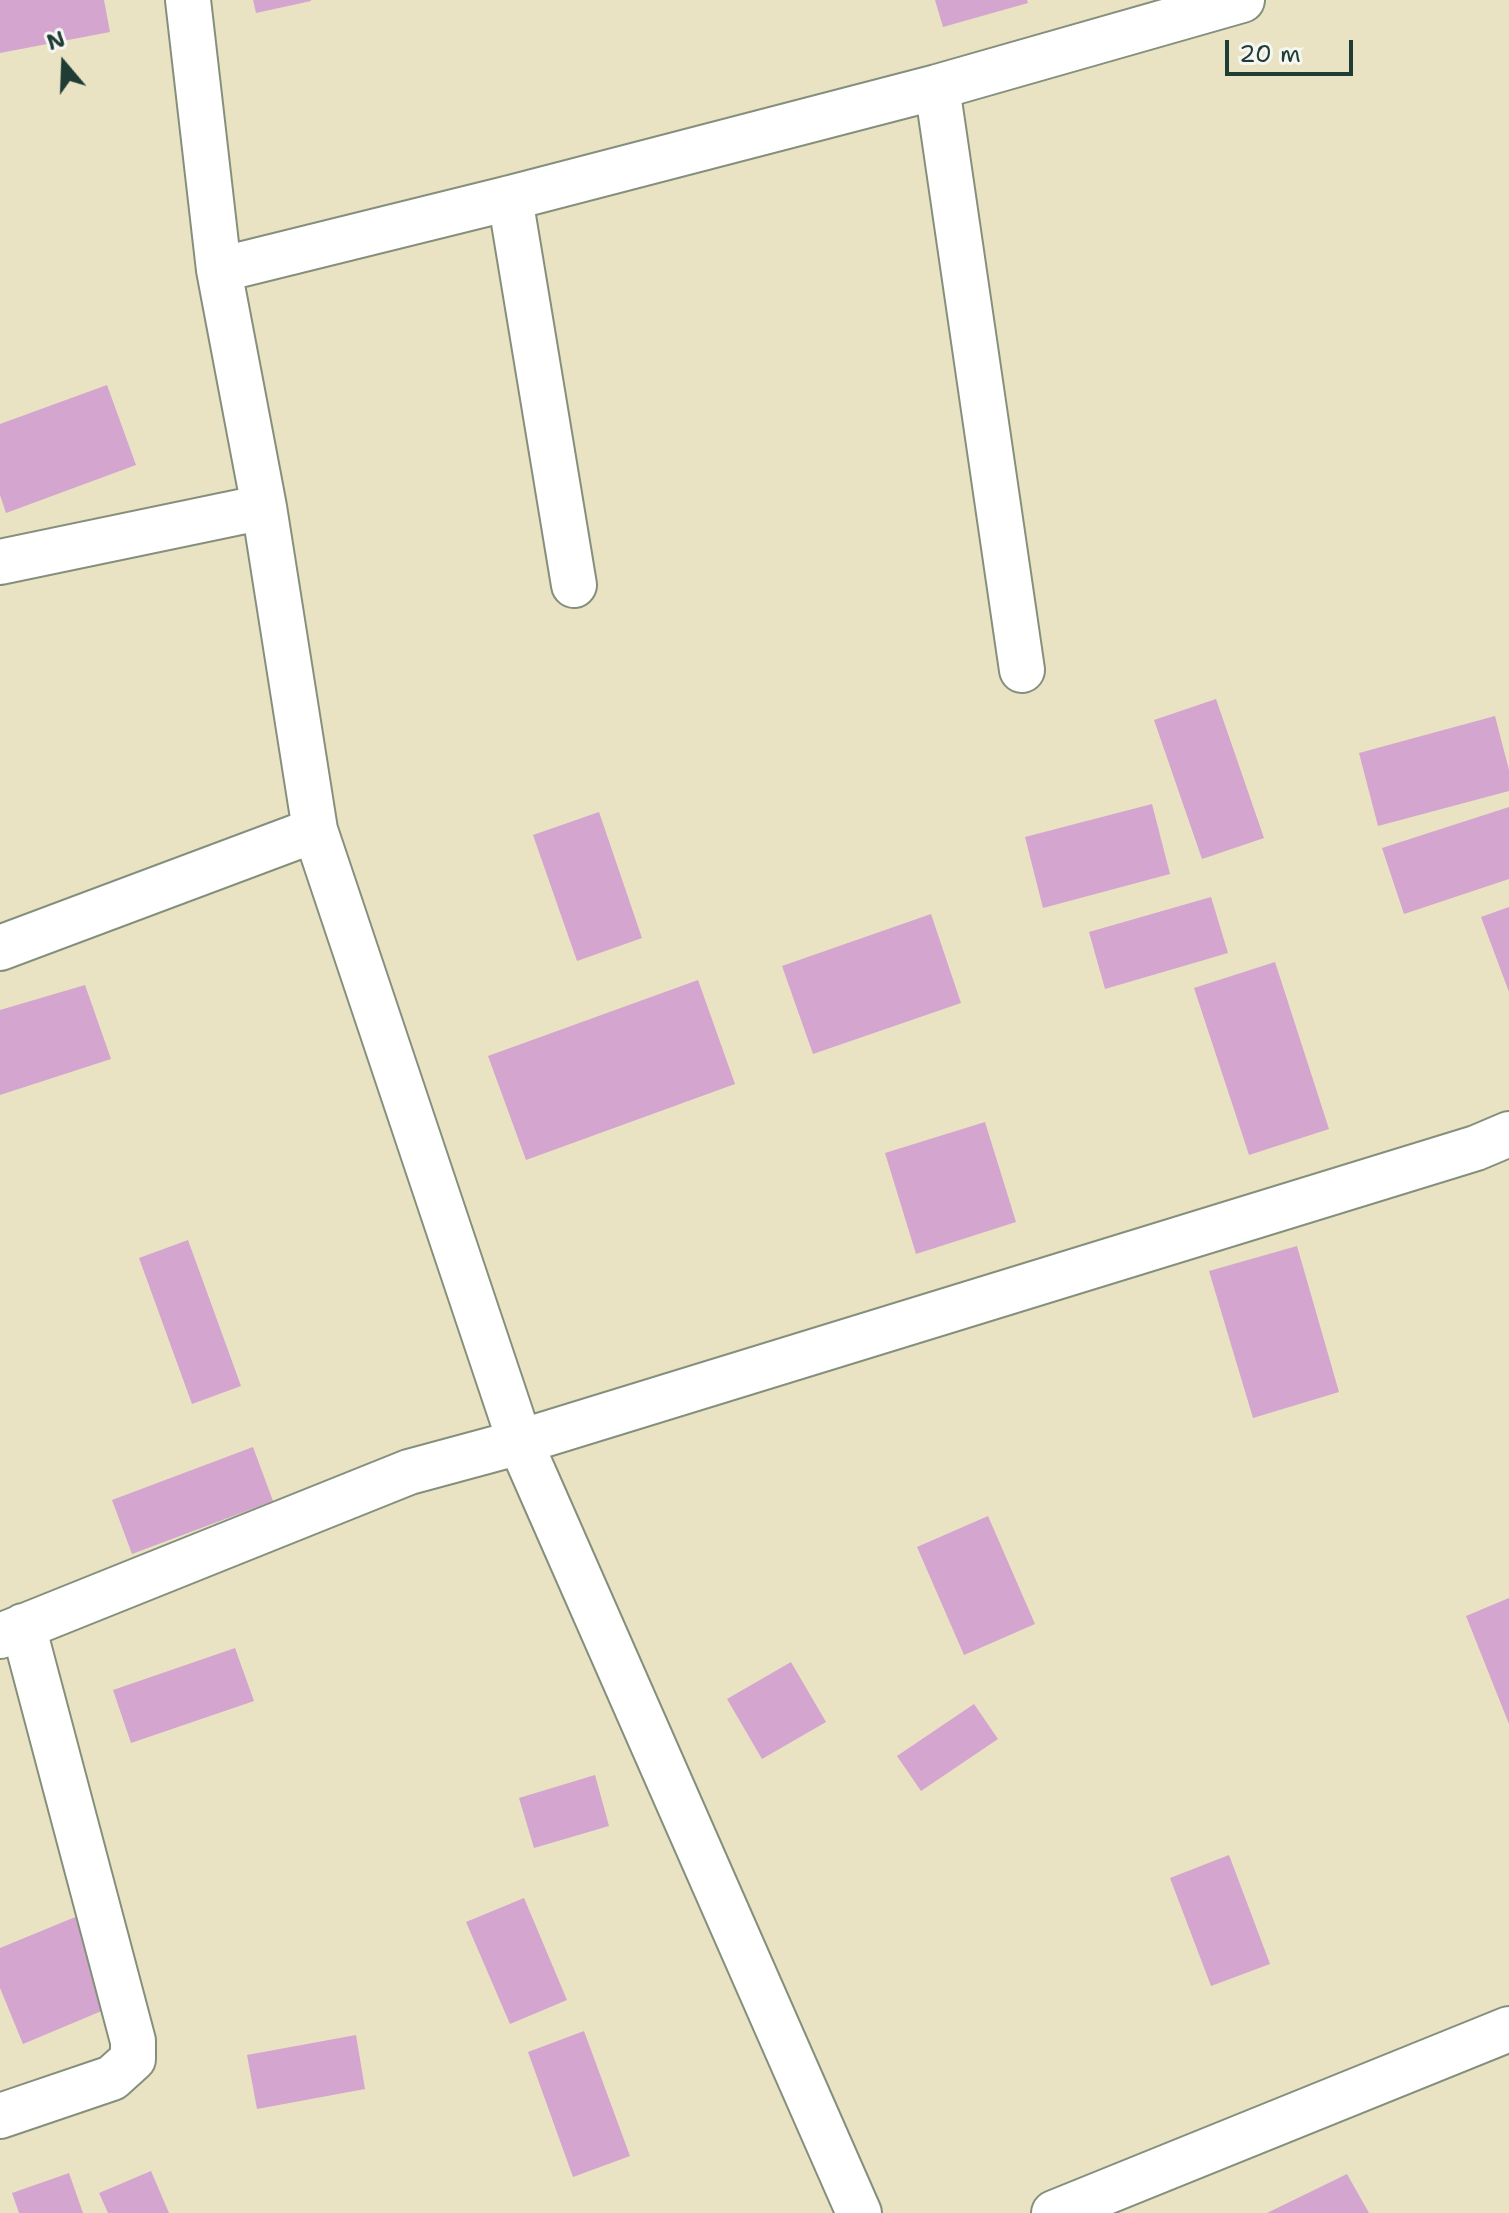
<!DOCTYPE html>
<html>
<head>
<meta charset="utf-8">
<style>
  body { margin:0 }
  #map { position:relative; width:1509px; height:2213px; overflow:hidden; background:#e9e3c4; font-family:"Shantell Sans",sans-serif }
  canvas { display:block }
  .north { position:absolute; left:24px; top:24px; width:80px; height:80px; -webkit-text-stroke:6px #f6f6f2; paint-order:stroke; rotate:341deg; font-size:22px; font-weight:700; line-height:32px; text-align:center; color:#1f3d34 }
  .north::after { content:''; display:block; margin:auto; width:28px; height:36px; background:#1f3d34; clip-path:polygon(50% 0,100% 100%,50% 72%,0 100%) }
  .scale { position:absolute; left:1225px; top:40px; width:128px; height:36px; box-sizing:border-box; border:4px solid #1f3d34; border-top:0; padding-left:10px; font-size:24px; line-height:28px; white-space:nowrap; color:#1f3d34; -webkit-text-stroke:6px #f6f6f2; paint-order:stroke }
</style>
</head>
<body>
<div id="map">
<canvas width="1509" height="2213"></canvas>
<div class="north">N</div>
<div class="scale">20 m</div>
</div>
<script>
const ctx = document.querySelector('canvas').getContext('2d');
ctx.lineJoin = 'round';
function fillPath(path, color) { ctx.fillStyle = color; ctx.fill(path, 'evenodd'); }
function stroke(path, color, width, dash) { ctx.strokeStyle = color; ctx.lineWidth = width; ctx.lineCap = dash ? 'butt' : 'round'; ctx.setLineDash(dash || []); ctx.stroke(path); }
fillPath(new Path2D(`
  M0 0H104L110 32 0 53Z
  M253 0H311V1L256 13Z
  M935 0H1027L1028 3 943 27Z
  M107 385 136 465 6 513 0 495V424Z
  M1216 699 1264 838 1202 859 1154 720Z
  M1495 716 1509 770V791L1378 826 1359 753Z
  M1152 804 1170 874 1043 908 1025 837Z
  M1509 807V879L1404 914 1382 848Z
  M599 812 642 938 577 961 533 835Z
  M1211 897 1228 953 1105 989 1089 932Z
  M1509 907V992L1481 917Z
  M931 914 961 1003 813 1054 782 966Z
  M1275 962 1329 1129 1249 1155 1194 988Z
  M698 980 735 1084 526 1160 488 1056Z
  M85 985 111 1059 0 1095V1010Z
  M985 1122 1016 1222 916 1254 885 1153Z
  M188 1240 241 1386 192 1404 139 1258Z
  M1297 1246 1339 1392 1253 1418 1209 1271Z
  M253 1447 273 1501 132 1554 112 1500Z
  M988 1516 1035 1624 964 1655 917 1547Z
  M1509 1598V1724L1466 1616Z
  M235 1648 254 1701 131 1743 113 1690Z
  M791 1662 826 1722 762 1759 727 1699Z
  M974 1704 998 1739 921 1791 897 1756Z
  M595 1775 609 1826 534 1848 519 1798Z
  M1229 1855 1270 1964 1211 1986 1170 1878Z
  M524 1898 567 2000 510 2024 466 1922Z
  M85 1913 123 2002 23 2044 0 1988V1948Z
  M584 2031 630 2156 573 2177 528 2052Z
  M356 2035 365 2089 257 2109 247 2055Z
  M151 2171 169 2213H108L99 2193Z
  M69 2173 83 2213H19L12 2193Z
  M1347 2174 1369 2213H1267Z`), '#d3a5cf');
const minor = new Path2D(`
  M188 0 219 270 264 507 315 830 520 1442 859 2213
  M937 87 1022 670
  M510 198 574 585
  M219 270 510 198 937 87 1242 0
  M0 562 264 507
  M0 948 315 830
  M0 1636 409 1472 520 1442 1476 1148 1509 1134
  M0 2116 112 2078 133 2059V2041L23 1626
  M1054 2213 1509 2029`);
stroke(minor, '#84907c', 48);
stroke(minor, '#fff', 44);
</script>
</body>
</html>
